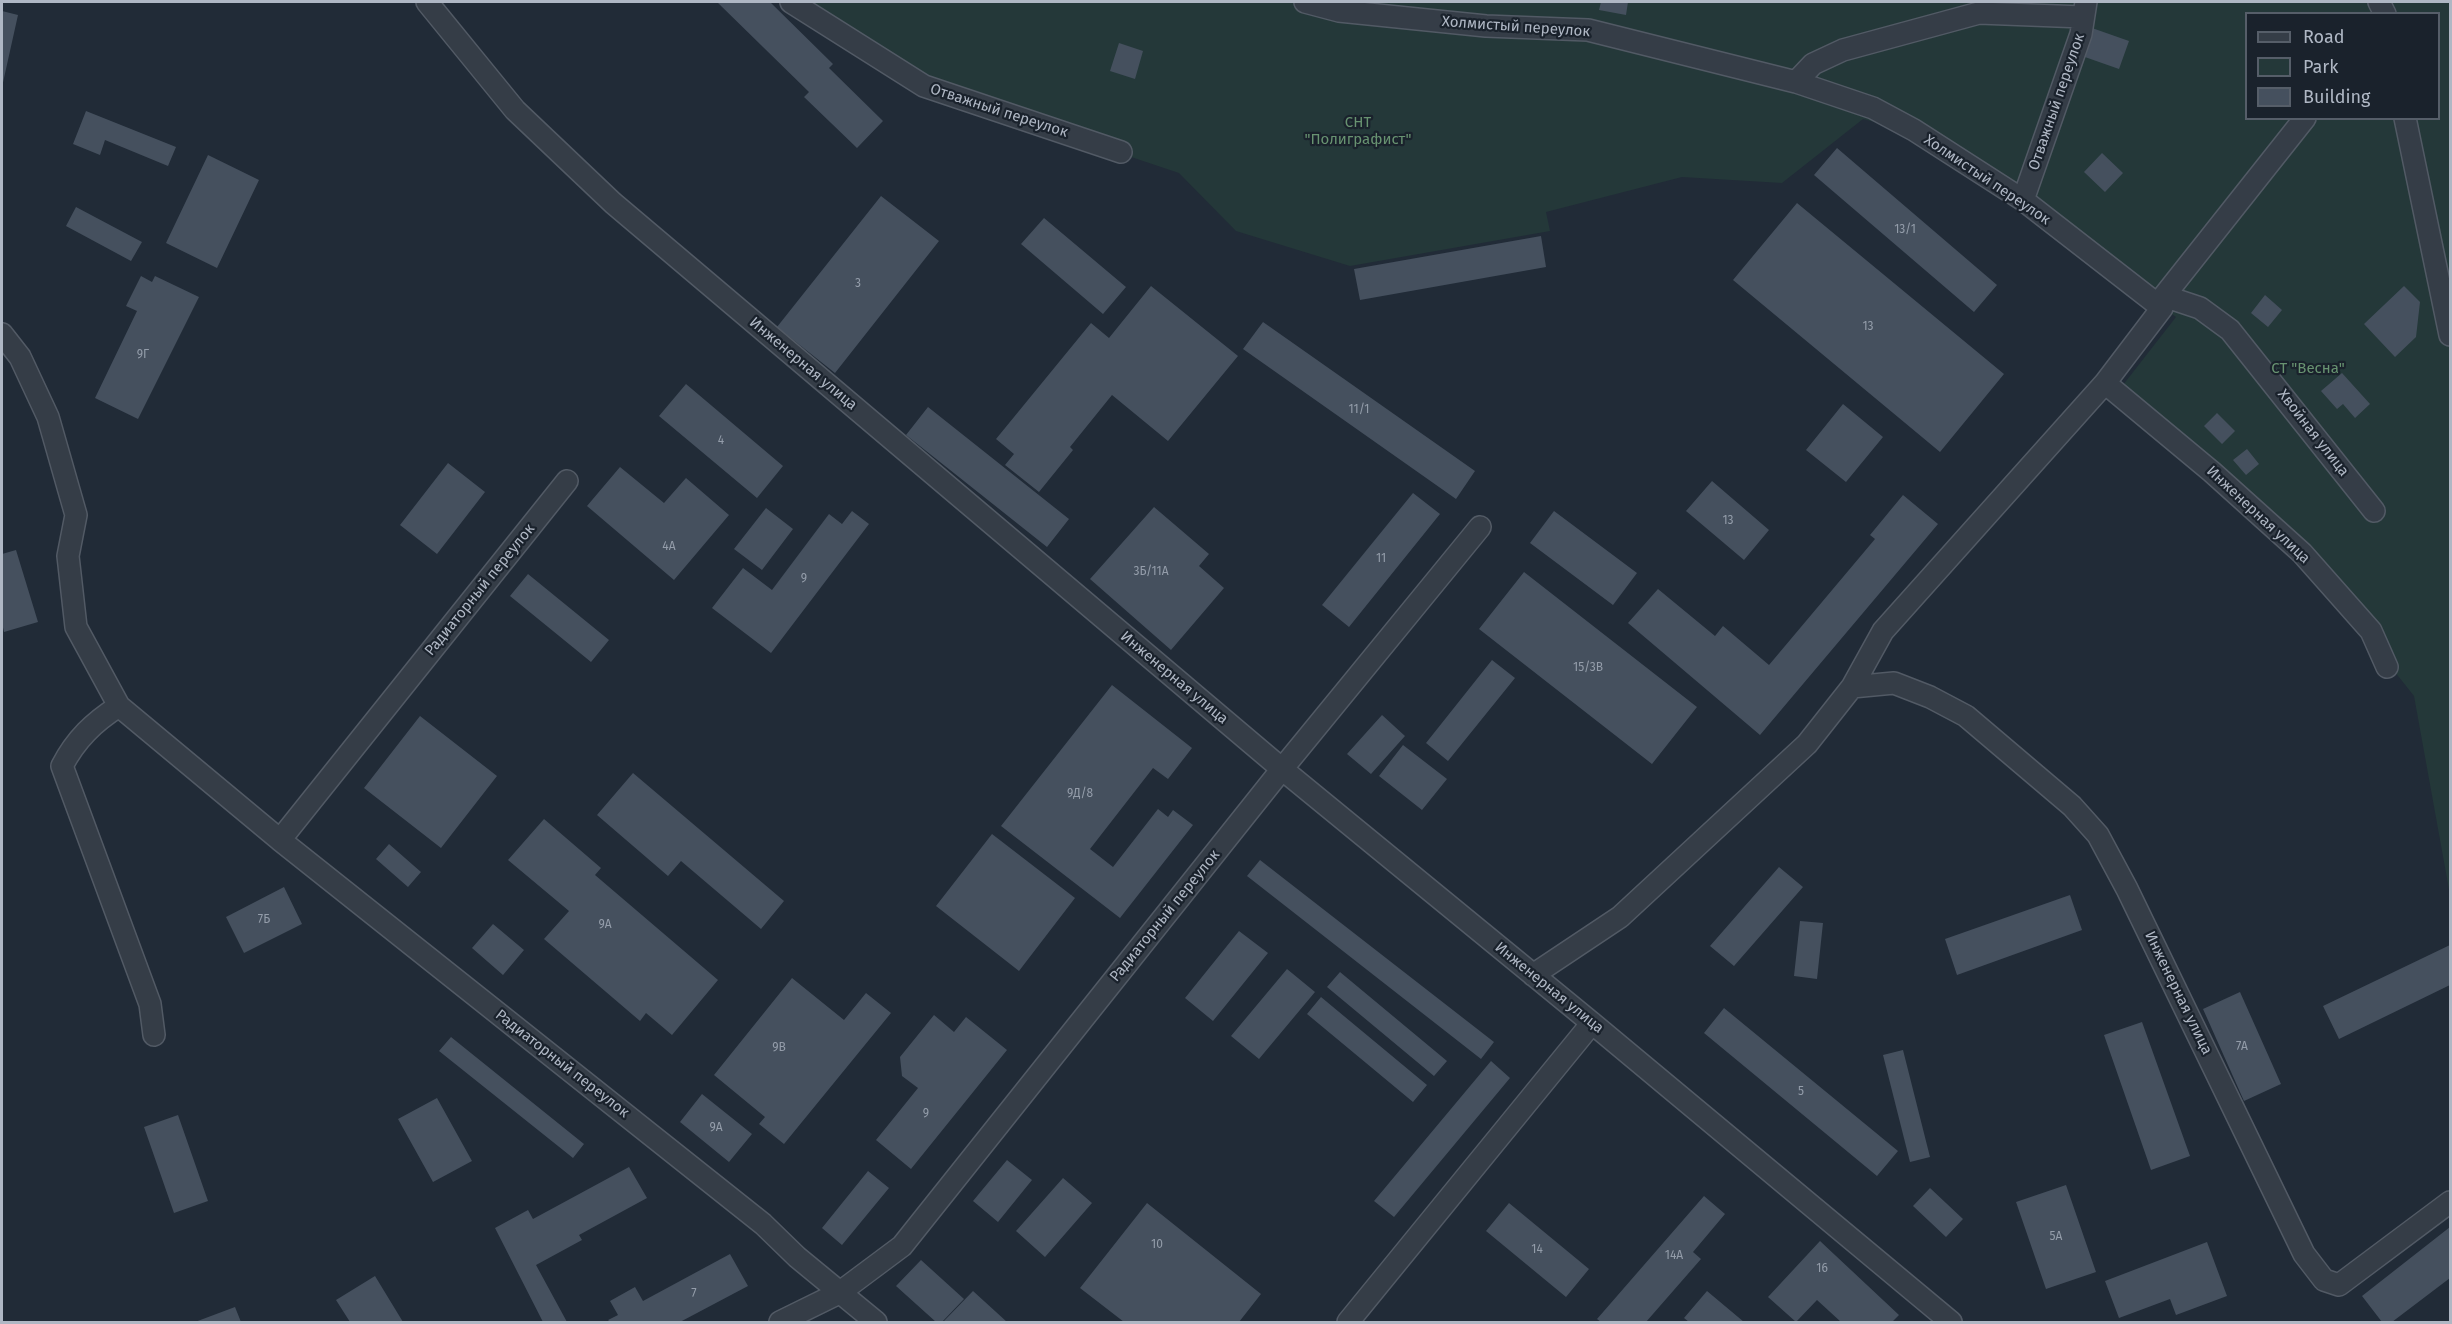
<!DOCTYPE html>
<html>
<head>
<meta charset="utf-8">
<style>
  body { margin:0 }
  #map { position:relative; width:2452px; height:1324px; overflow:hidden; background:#212b37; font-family:"Fira Sans",sans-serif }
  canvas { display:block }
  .frame { position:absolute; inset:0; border:3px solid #afb7c4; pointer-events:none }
  .legend { position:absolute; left:2245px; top:12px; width:195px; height:108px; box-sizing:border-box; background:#1a222c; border:2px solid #565e69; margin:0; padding:8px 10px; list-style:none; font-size:18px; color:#afb7c4 }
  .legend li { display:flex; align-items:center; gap:12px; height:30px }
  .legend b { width:30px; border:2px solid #565e69 }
</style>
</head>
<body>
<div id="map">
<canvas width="2452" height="1324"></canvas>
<div class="frame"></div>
<ul class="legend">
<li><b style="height:8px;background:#353d47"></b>Road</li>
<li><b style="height:16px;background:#243839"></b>Park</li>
<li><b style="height:16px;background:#45505e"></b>Building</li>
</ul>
</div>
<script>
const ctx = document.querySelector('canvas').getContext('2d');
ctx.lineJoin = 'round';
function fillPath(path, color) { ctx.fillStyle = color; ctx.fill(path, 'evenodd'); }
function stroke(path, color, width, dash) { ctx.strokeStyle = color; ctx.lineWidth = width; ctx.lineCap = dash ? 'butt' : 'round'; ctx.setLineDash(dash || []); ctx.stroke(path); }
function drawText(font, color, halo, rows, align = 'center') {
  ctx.font = font + ' "Fira Sans",sans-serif'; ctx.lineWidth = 4.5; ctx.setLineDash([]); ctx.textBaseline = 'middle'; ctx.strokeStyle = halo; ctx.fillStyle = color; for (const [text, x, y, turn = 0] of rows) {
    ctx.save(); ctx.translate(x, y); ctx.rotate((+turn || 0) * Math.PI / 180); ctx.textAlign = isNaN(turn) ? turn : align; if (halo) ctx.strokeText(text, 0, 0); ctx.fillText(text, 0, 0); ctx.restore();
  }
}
fillPath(new Path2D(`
  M790 2H2450V895L2414 696 2290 540 2116 394 2176 317 1905 130 1863 119 1782 183 1682 177 1546 212 1550 231 1350 266 1236 231 1179 173 916 85ZM2246 14H2438V118H2246Z`), '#243839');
fillPath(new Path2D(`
  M717 2H770L833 64 829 68 883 121 857 148 804 97 809 92Z
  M1601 2H1628L1626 15 1599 10Z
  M2 11 18 15 2 87Z
  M2092 28 2129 41 2119 69 2082 56Z
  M1119 43 1143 51 1135 79 1110 71Z
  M86 111 176 147 168 166 105 140 100 155 73 144Z
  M1837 148 1997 285 1974 312 1814 175Z
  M2102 153 2123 173 2105 192 2084 172Z
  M208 155 259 180 217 268 166 243Z
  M881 196 939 241 835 373 777 327Z
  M1797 203 2004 374 1940 452 1733 280Z
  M76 207 142 242 131 261 66 226Z
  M1044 218 1126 287 1103 314 1021 244Z
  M1541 236 1546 267 1360 300 1354 269Z
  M141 276 152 282 155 276 199 297 138 419 95 398 137 311 126 306Z
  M1151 286 1238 356 1168 441 1112 395 1070 447 1073 450 1039 492 1005 465 1014 454 996 439 1091 323 1109 338Z
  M2404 286 2420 302 2416 337 2395 357 2364 324Z
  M2265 295 2282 310 2268 327 2251 313Z
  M1263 322 1475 471 1456 499 1243 349Z
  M2342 373 2370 404 2355 418 2343 404 2337 409 2321 391Z
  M686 384 783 466 757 498 659 416Z
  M1843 404 1883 437 1846 482 1806 450Z
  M928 407 1069 519 1047 547 906 435Z
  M2217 413 2235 431 2222 444 2204 426Z
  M2247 449 2259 464 2246 475 2233 460Z
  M448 463 485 492 437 554 400 525Z
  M620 467 664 503 686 478 729 515 674 580 587 506Z
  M1712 481 1769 530 1744 560 1686 511Z
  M1413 493 1440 514 1349 627 1322 605Z
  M1903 495 1938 524 1760 735 1628 623 1658 589 1715 636 1723 626 1769 665 1875 539 1870 535Z
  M1154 507 1209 554 1199 566 1224 588 1171 650 1090 579Z
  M766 508 793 529 762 570 734 549Z
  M852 511 869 524 771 653 712 608 743 568 772 590 829 514 842 524Z
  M1554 511 1637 573 1613 605 1530 543Z
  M16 550 38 622 4 632 2 623V554Z
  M1524 572 1697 707 1652 764 1479 629Z
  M528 574 609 640 591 662 510 596Z
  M1492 660 1515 678 1448 761 1426 743Z
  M1112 685 1192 748 1168 779 1153 768 1090 849 1113 867 1158 809 1168 817 1173 810 1193 825 1120 918 1001 826Z
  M1382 715 1405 736 1371 774 1347 754Z
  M420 716 497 776 441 848 364 788Z
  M1403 745 1447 779 1422 810 1379 776Z
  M633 773 784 901 761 929 681 861 668 876 597 815Z
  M544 819 601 868 595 875 718 980 672 1035 646 1013 640 1021 544 939 569 911 508 860Z
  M992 834 1075 898 1019 971 936 906Z
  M389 844 421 872 408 887 376 859Z
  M1260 860 1494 1042 1481 1059 1247 876Z
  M1779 867 1803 887 1734 966 1710 946Z
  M284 887 302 924 244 953 226 917Z
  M2070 895 2082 930 1957 975 1945 939Z
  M1800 921 1823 923 1817 979 1794 976Z
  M493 924 524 950 503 975 472 948Z
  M1239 931 1268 953 1213 1021 1185 998Z
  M2450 945V985L2339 1039 2323 1006Z
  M1287 969 1315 992 1259 1059 1231 1036Z
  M1340 972 1447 1061 1434 1076 1327 987Z
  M792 978 844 1020 866 993 891 1013 784 1144 759 1124 765 1117 714 1075Z
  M2240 992 2281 1084 2244 1101 2203 1009Z
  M1321 997 1427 1085 1413 1102 1307 1014Z
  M1724 1008 1898 1151 1877 1176 1704 1033Z
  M934 1015 954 1032 966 1017 1007 1050 911 1169 876 1140 918 1088 902 1076 900 1057Z
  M2142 1022 2190 1156 2151 1170 2104 1035Z
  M451 1037 584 1144 573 1158 439 1051Z
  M1903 1050 1930 1157 1910 1162 1883 1055Z
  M1491 1061 1510 1078 1394 1217 1374 1201Z
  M702 1094 752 1134 729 1162 680 1122Z
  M437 1098 472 1161 433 1182 398 1119Z
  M178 1115 208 1201 174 1213 144 1127Z
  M1007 1160 1032 1180 998 1222 973 1201Z
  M629 1167 647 1198 579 1235 582 1240 536 1265 567 1322H543L495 1228 528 1210 533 1219Z
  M868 1171 889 1188 842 1245 822 1228Z
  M1063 1178 1092 1203 1045 1257 1016 1231Z
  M2066 1185 2096 1272 2046 1289 2016 1202Z
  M1930 1188 1963 1219 1946 1237 1913 1206Z
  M1704 1196 1725 1214 1693 1252 1701 1259 1646 1322H1601L1597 1319Z
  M1147 1203 1261 1294 1239 1322H1124L1080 1288Z
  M1509 1203 1589 1269 1566 1297 1486 1231Z
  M2450 1227V1278L2392 1322H2382L2362 1296Z
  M1820 1241 1899 1315 1892 1322H1841L1817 1300 1796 1322 1768 1297Z
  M2207 1242 2227 1296 2176 1315 2170 1299 2119 1318 2105 1281Z
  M730 1254 748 1286 680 1322H610L608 1320 618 1315 610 1301 635 1287 643 1301Z
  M921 1260 964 1299 942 1322H936L896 1286Z
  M375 1276 403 1322H350L336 1300Z
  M973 1291 1007 1322H946L944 1321Z
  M1707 1291 1744 1322H1689L1684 1318Z
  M235 1307 241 1322H195Z`), '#45505e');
const minor = new Path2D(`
  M427 2 515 110 613 203 1282 769 1592 1023 1951 1322
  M791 2 924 86 1121 152
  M1305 2 1339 11 1486 26 1588 30 1796 82 1873 108 1914 130 2023 200 2162 308
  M2379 2 2385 14
  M1796 82 1813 64 1843 50 1979 13 2083 17
  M2405 118 2450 335
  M2023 200 2081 34 2086 2
  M2164 296 2200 308 2230 330 2374 511
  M2 334 20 357 48 417 76 515 68 556 76 627 119 706 280 840 763 1224 797 1257 876 1322
  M2105 383 2212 472 2302 553 2371 631 2387 667
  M1852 687 1894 683 1930 697 1966 716 2072 806 2098 835 2127 889 2304 1254 2324 1280 2339 1285 2450 1202
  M119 706C94 722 76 739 62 766L150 1004 154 1035
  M280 840 567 481
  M1533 975 1620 917 1807 744 1852 687 1883 631 2105 383 2162 308 2164 296 2305 118
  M780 1322 839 1293 902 1246 1282 769 1480 527
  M1348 1322 1592 1023`);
stroke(minor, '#525a65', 24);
stroke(minor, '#353d47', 21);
drawText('12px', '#949daa', null, [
  ["13/1",1905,230],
  ["3",858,284],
  ["13",1868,327],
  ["9Г",143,355],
  ["11/1",1359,410],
  ["4",721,441],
  ["13",1728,521],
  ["4А",669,547],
  ["11",1381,559],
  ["3Б/11А",1151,572],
  ["9",804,579],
  ["15/3В",1588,668],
  ["9Д/8",1080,794],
  ["7Б",264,920],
  ["9А",605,925],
  ["7А",2242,1047],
  ["9В",779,1048],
  ["5",1801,1092],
  ["9",926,1114],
  ["9А",716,1128],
  ["5А",2056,1237],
  ["10",1157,1245],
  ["14",1537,1250],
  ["14А",1674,1256],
  ["16",1822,1269],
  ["7",694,1294]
]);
drawText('15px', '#afb7c4', '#1a222c', [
  ["Холмистый переулок",1516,27,4],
  ["Отважный переулок",2057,102,-71],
  ["Отважный переулок",999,111,18],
  ["Холмистый переулок",1987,180,34],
  ["Инженерная улица",803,364,40],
  ["Хвойная улица",2313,433,52],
  ["Инженерная улица",2258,515,43],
  ["Радиаторный переулок",480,590,-51],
  ["Инженерная улица",1174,678,40],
  ["Радиаторный переулок",1165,916,-51],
  ["Инженерная улица",1549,988,39],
  ["Инженерная улица",2178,993,64],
  ["Радиаторный переулок",562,1064,38]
]);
drawText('15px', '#689371', '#1a222c', [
  ["СНТ",1358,123],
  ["\"Полиграфист\"",1358,140],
  ["СТ \"Весна\"",2308,369]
]);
</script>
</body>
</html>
